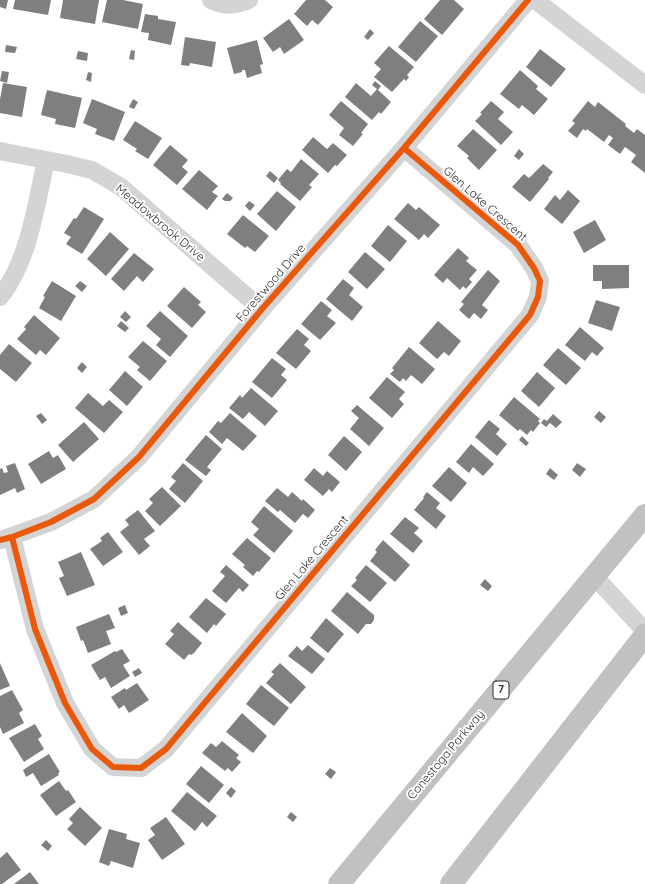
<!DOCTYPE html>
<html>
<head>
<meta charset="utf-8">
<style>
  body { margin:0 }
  canvas { display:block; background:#fff }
</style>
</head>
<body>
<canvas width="645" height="884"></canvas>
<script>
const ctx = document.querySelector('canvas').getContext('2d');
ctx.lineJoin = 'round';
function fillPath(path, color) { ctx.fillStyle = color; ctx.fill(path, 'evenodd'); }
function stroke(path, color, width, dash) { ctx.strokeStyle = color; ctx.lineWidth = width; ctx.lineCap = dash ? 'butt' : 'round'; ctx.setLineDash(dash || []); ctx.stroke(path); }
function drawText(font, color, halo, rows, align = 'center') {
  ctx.font = font + ' Quicksand,sans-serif'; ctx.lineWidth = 4; ctx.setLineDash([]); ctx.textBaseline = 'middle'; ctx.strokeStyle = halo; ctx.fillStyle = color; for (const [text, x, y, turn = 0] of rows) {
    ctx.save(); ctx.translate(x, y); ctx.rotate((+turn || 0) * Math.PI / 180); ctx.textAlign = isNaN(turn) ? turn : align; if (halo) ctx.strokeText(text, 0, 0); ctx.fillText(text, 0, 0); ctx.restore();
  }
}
fillPath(new Path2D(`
  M0 0H8L6 9 0 7Z
  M15 0H51L48 15 13 9Z
  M63 0H99L95 24 60 18Z
  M107 0H123L143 4 138 29 102 22Z
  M306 0H325L333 7 318 25 312 20 307 26 294 14Z
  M440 0H454L464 9 442 35 424 19Z
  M145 14 158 16V19L176 22 171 45 148 40 149 33 141 32Z
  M289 19 304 40 284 54 280 47 273 52 263 38Z
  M420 21 438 36 416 62 398 47Z
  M370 29 374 33 368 40 364 37Z
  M185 37 216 42 212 67 190 63 189 66 181 65Z
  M257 40 263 64 260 65 262 73 247 78 245 70H242V72L234 74 227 48Z
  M6 45 17 47 15 53 5 52Z
  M389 46 414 67 407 75 409 77 406 81 404 79 392 92 374 77 381 69 374 63Z
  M540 49 566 69 551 87 526 67Z
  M131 50 135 51 134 60 129 59Z
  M78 51 88 53 87 61 76 59Z
  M520 70 538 86 536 89 548 99 534 115 522 105 519 109 500 94Z
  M2 71 9 72 7 83 0 81Z
  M88 72 92 73 91 82 86 80Z
  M375 81 381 86 378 90 391 102 381 114 379 112 372 120 345 97 356 83 371 96 377 89 372 85Z
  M3 83 27 87 22 117 0 113V99Z
  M47 90 82 98 75 128 55 124 56 119 41 115Z
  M92 99 125 112 114 141 95 134 97 129 83 123Z
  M133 99 138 102 134 109 129 107Z
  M341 101 368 124 361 133 363 134 353 146 339 135 344 128 329 115Z
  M491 101 504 112 498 119 513 132 501 145 475 121 482 114 480 113Z
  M588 101 595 107 598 102 626 124 625 126 634 133 637 129 645 135V173L631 162 636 155 625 147 620 154 608 145 613 138 609 135 604 142 587 129 586 131 583 129 577 138 568 131 575 123 572 121Z
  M135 121 162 138 148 159 135 151 137 149 123 140Z
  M473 129 497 150 479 170 467 158 469 156 457 146Z
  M313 137 327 149 333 143 347 155 337 166 335 165 328 173 302 150Z
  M170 145 188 160 182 167 188 172 177 185 153 165Z
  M519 149 524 154 519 160 514 156Z
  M301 159 319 174 309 185 312 187 300 201 280 184 281 183 278 180 287 169 291 172Z
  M543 164 553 172 548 178 549 179 530 202 512 187 524 174 529 178Z
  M199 170 218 186 212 192 218 196 207 210 182 189Z
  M270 171 278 178 274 183 266 176Z
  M568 190 580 201 562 224 544 209 555 195 560 200Z
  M277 191 296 207 276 231 257 214Z
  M227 193 233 198 230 201H225L222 199Z
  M249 201 255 205 250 211 245 206Z
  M408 203 416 210 419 207 440 225 428 238 424 234 419 240 394 219Z
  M84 207 104 219 82 254 66 244 71 237 64 233 74 218 76 219Z
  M243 215 269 236 255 252 247 246 245 248 227 234Z
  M595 220 606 240 584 253 573 232Z
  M388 225 407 241 390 262 371 246Z
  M110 232 129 249 106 276 87 259Z
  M458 248 469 258 466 261 477 270 469 279 472 282 466 289 463 286 460 290 447 278 443 283 434 275Z
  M365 252 385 269 367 289 348 272Z
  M134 253 154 269 143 282 137 276 124 291 111 279Z
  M593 265H629V288L602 289V281H593Z
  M488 270 500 281 482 305 488 310 481 319 474 313 469 319 459 310 464 304 461 302Z
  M343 279 354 288 349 295 363 307 352 321 326 299Z
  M52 281 76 296 61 321 39 308 45 297 43 296Z
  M80 281 87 286 82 292 75 286Z
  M184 287 201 302 198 305 206 312 192 328 167 306Z
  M596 300 620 307 612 331 588 323Z
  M321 301 332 310 327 316 336 323 320 340 301 324Z
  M125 311 131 317 126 322 120 317Z
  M160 311 188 336 170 357 156 345 161 339 146 326Z
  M34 315 60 338 46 355 40 350 36 355 17 339 26 329 24 327Z
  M121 321 129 328 125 332 117 326Z
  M438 321 461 341 449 356 444 352 437 359 419 343Z
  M580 327 604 348 597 356 592 352 585 361 565 345Z
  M297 329 309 339 304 345 311 351 296 369 276 353Z
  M143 341 167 361 150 381 137 370 140 367 128 357Z
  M9 344 32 363 16 382 0 369V355Z
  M409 347 435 369 422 384 411 375 406 381 403 378 400 382 390 374 394 370 392 368Z
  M558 348 581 368 566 385 543 365Z
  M272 358 286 369 281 375 287 380 272 398 252 382Z
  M82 362 87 367 82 373 77 368Z
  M125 371 143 387 127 406 109 390Z
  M537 372 555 388 539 407 521 391Z
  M387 377 405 392 399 399 404 404 392 418 369 398Z
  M251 388 278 411 265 426 249 412 243 419 229 408 240 395 242 398Z
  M88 393 103 406 109 400 123 412 104 433 75 408Z
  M514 397 540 419 538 421 540 423 533 432 531 430 527 435 520 429 518 431 499 415Z
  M357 405 384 428 369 446 350 429 359 418 351 411Z
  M599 411 606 417 601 423 594 417Z
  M41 413 47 420 42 424 36 416Z
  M230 413 257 436 243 451 227 438 222 444 209 432 218 421 221 423Z
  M553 414 562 422 556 428 550 423 546 427 541 423 544 419 547 421Z
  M489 420 500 429 496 434 507 444 497 456 475 437Z
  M84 422 99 439 73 462 58 445Z
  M206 435 222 449 207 467 211 470 206 476 185 460Z
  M344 436 362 452 346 471 328 455Z
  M522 436 529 443 526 446 519 440Z
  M471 444 494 464 483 476 473 467 469 473 456 462Z
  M49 451 53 458 58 455 66 469 41 484 28 464Z
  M15 463 25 489 17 493 15 488 0 495V469L2 468 4 473 8 472 6 466Z
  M183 463 203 481 185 503 169 489 176 481 171 477Z
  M577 463 586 469 580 477 572 470Z
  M449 467 467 483 451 502 432 486Z
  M314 468 323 476 327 471 340 482 332 492 329 489 323 496 304 480Z
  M550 468 558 475 554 480 546 474Z
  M162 487 181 506 160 526 145 511 153 503 149 499Z
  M277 488 288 497 292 492 302 501 303 499 315 510 308 518 303 514 295 523 280 510 278 512 265 501Z
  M427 492 440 503 436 508 446 516 436 529 414 510 424 498 423 497Z
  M264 506 293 531 274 553 253 535 259 529 251 522Z
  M138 510 155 531 144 539 150 546 139 555 120 532 129 525 125 520Z
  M405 517 419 528 414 533 423 541 413 553 390 534Z
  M108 532 123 552 103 566 90 549 102 541 100 538Z
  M247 538 271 558 259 572 257 571 253 576 243 567 245 565 232 554Z
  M383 540 410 565 395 582 370 561 377 552 375 550Z
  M81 552 95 585 67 596 59 578 64 576 58 562Z
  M226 565 249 585 243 592 239 588 226 603 212 591 225 576 220 572Z
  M366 565 387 583 370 602 351 586 357 580 355 578Z
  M485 579 492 586 488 591 480 585Z
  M347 592 374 615V620L371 624H366L358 634 331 611Z
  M206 598 226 614 216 626 214 624 207 633 189 617Z
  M125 605 128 613 121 616 118 608Z
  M109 614 115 628 106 631 111 644 88 653 83 640 81 641 76 627Z
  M326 618 344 634 328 653 310 638Z
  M178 622 202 643 194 653 191 655 189 654 184 660 165 644 174 634 170 631Z
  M308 645 325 659 312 674 288 656 297 646 302 651Z
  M122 649 130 661 123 665 130 676 111 688 105 677 100 680 91 665 115 651 116 652Z
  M0 663 10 686 0 690Z
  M280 663 306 687 291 704 266 683 274 674 271 672Z
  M139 668 142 673 135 677 132 672Z
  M137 683 149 700 129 713 124 705 119 709 111 697 125 688 126 690Z
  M261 685 289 708 274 726 246 704Z
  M12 690 23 710 19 713 24 723 3 734 0 727V696Z
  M242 713 267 736 253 753 226 732Z
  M35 724 42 736 38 739 44 749 24 762 9 738Z
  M222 741 239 755 236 758 241 762 232 772 228 768 225 771 202 753 211 743 216 747Z
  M49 754 60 772 58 773 59 775 41 786 33 773 26 777 23 770 29 766Z
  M201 766 224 785 209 803 186 784Z
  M330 768 336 772 331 779 325 774Z
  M59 781 66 791 68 790 76 802 56 816 40 795Z
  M231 787 236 791 231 798 226 793Z
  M187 792 217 816 207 827 202 822 195 831 171 811Z
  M80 807 102 828 85 846 67 829 73 823 69 819Z
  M291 812 297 817 293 822 287 817Z
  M166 817 185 844 162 860 148 840 155 835 150 828Z
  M109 829 127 834 126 839 140 843 133 868 111 861 109 866 99 862Z
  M46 840 52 846 48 851 41 845Z
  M7 852 21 870 2 884H0V858Z
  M30 872 39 884H14Z`), '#7f7f7f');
stroke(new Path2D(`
  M211 0C226 7 234 6 249 0
  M535 0 645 85
  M0 151 67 164 92 170 121 187 244 294 262 309
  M0 297C29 261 36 205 46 160
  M12 537 35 629 65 703 92 749 113 767 141 768 166 749 530 315 538 297 540 281 534 268 518 245 404 148
  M1 540 51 522 94 499 139 457 262 309 404 148 528 0
  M595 577 645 631`), '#d4d4d4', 18);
stroke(new Path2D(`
  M339 884 645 515
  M451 884 645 635`), '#c1c1c1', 22);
stroke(new Path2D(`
  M12 537 35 629 65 703 92 749 113 767 141 768 166 749 530 315 538 297 540 281 534 268 518 245 404 148
  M0 540 12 537 51 522 94 499 139 457 262 309 404 148 528 0`), '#e8590c', 6);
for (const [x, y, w] of [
  [501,690,16]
]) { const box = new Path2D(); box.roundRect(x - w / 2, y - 9, w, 18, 3); ctx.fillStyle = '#fff'; ctx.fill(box); stroke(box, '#2f2f2f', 1); }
drawText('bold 11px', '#2f2f2f', null, [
  ["7",501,690]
]);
drawText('12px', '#2f2f2f', '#fff', [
  ["Glen Lake Crescent",485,204,41],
  ["Meadowbrook Drive",160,223,40],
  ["Forestwood Drive",271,283,-49],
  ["Glen Lake Crescent",312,558,-50],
  ["Conestoga Parkway",446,755,-50]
]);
</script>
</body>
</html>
